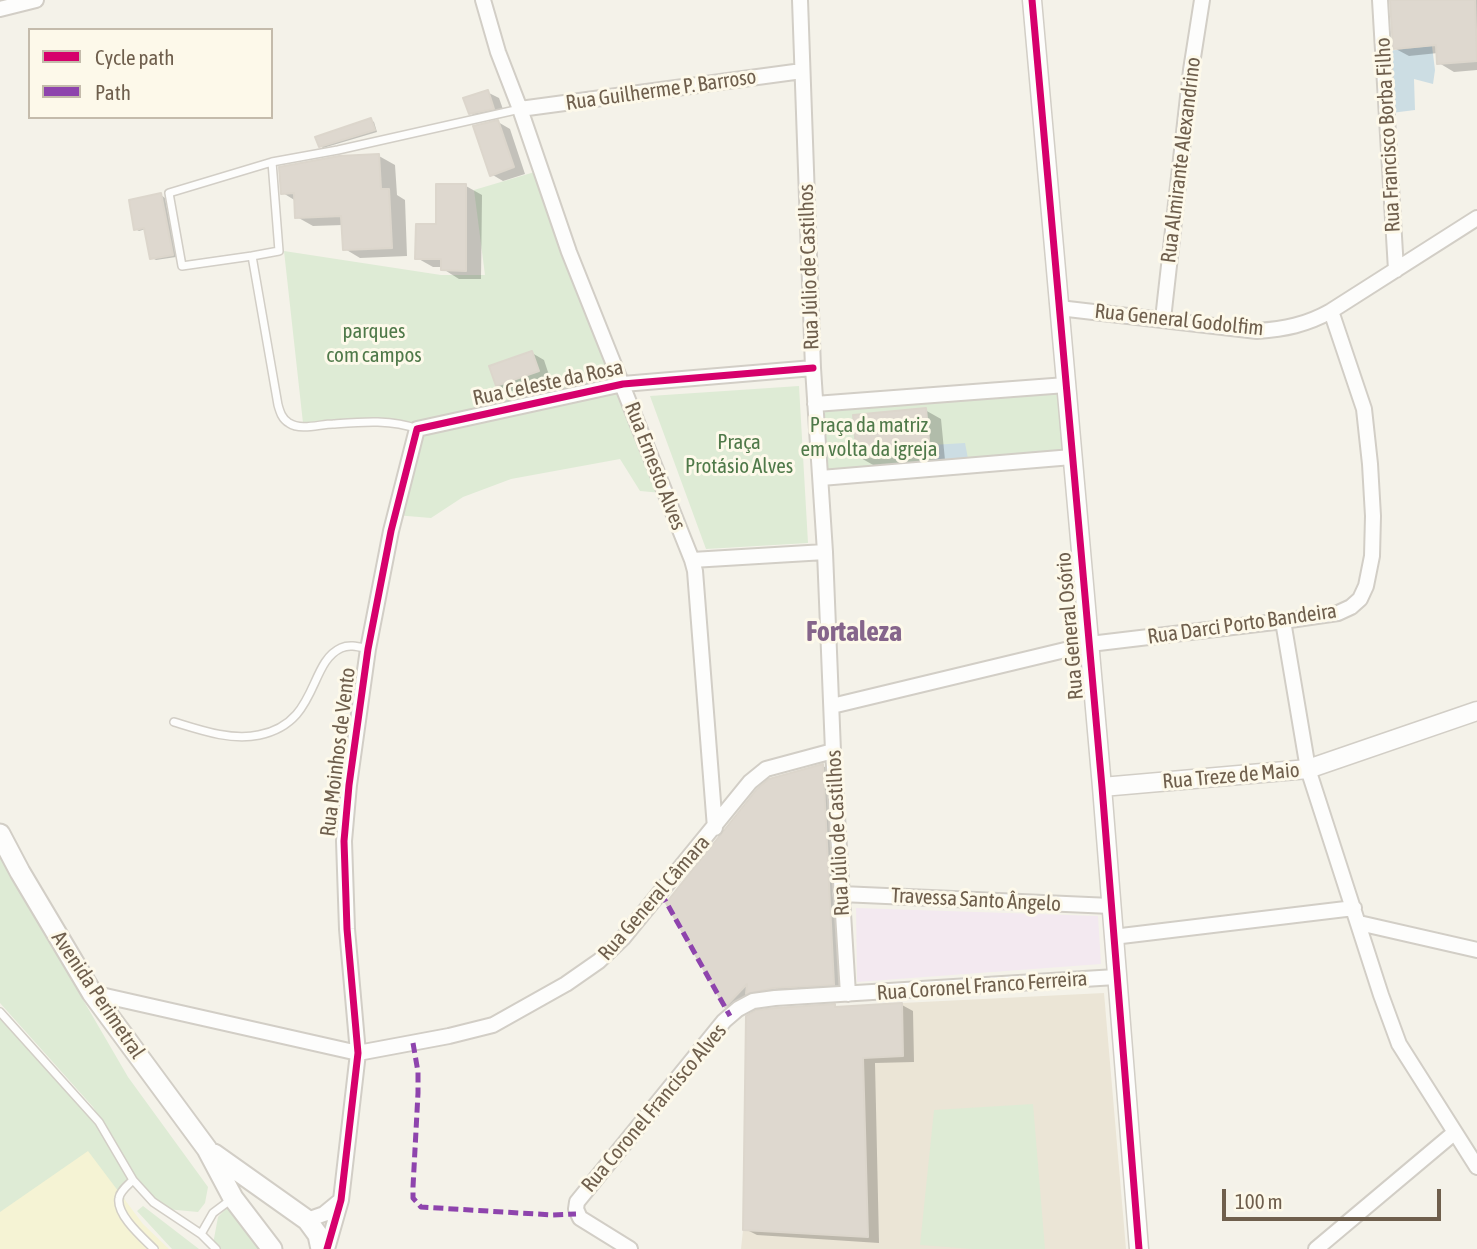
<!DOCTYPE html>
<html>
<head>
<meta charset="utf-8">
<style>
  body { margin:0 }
  #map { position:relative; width:1477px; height:1249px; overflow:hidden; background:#f4f2e9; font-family:"Asap Condensed",sans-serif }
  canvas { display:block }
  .legend { position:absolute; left:28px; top:28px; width:245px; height:91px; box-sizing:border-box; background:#fdf9ea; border:2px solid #c4bbab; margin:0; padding:9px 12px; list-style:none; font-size:21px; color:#6f5f4d }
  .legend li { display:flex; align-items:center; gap:14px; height:35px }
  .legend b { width:35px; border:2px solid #c4bbab }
  .scale { position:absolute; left:1222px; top:1189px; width:219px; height:32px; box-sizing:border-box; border:4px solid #6f5f4d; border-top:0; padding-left:9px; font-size:21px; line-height:24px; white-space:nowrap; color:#6f5f4d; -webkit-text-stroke:5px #fdf9ea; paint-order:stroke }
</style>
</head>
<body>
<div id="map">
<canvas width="1477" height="1249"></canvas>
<ul class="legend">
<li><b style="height:9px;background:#d6006c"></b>Cycle path</li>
<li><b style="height:9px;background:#8e44ad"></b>Path</li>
</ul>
<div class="scale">100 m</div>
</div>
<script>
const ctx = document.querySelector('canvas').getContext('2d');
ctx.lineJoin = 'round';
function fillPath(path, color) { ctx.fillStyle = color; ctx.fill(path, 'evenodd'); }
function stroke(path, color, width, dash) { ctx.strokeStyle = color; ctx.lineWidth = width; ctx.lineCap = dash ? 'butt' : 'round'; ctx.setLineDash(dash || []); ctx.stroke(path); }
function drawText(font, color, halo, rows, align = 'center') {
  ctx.font = font + ' "Asap Condensed",sans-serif'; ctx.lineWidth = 6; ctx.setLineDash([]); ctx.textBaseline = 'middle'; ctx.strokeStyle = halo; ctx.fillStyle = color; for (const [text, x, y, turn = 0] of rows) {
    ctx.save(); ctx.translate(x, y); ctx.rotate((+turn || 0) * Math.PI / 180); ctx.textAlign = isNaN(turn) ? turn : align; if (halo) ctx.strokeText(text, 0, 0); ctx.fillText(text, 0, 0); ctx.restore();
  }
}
fillPath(new Path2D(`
  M1104 993 1126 1249H741L743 1230 868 1237 863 1058 902 1056V1003Z`), '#ebe5d6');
fillPath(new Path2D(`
  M856 908 1098 916 1101 964 857 982Z`), '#f3e9f0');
fillPath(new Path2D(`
  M538 171 618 383 417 425 399 420 303 423 284 251 441 275H485L474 190Z
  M622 386 662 493 640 491 620 459 511 479 463 497 431 518 395 515 418 430Z
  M799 386 808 543 706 549 650 396Z
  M1064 388 1071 456 822 476 816 405Z
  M0 857 128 1077 208 1187 205 1203 198 1212 166 1209 151 1197 137 1181 93 1107 0 1003Z
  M0 1017 95 1124 129 1180 121 1187 136 1237 0 1249Z
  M1033 1104 1045 1249H974L920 1245 934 1110Z
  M230 1204 264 1249H219L213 1244 218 1217Z
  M143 1206 199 1249H172L137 1211Z`), '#deebd5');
fillPath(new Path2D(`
  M88 1151 143 1224 169 1249H0V1212Z`), '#f5f3d4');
fillPath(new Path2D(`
  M1432 46 1435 70 1433 84 1414 79 1415 110 1391 113 1387 51Z
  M965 443 969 464 935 466 932 445Z`), '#ccdde3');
fillPath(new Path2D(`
  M1391 0H1477V70L1454 72 1439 63 1438 53 1409 56 1394 48Z
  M487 92 499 98 505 115 482 120 470 113Z
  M371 120 374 122 377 132 323 148 320 146Z
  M498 122 510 129 525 174 503 181 491 174Z
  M379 156 395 165 397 195 405 200 407 256 360 258 345 249 343 225 313 226 297 217 296 201 283 193Z
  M466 186 482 195 481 279H459L443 269V267H433L417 258Z
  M161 195 165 198 176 257 156 260 152 258 146 229 139 231 135 229Z
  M532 353 544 360 550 378 509 392 498 385Z
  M925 410 941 419 945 460 875 466 859 457Z
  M823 766 834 772 845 991 787 994 737 1012 726 1006Z
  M902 1005 913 1011 914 1062 875 1063 879 1243 757 1235 745 1229 834 1006 839 1009Z`), '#0003');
const building = new Path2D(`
  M1390 0H1475L1477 61 1437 64 1436 45 1393 49Z
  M488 90 494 109 469 114 463 98Z
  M371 118 375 130 319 147 315 137Z
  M498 120 514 167 490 176 473 126Z
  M379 154 381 189H389L392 248 343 250 341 216 295 218 294 193 281 194 279 167 339 156Z
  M436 184H466V271L441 270V259H415L416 224H436Z
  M161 193 173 255 150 259 144 228 134 230 129 200Z
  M532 351 539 371 496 386 489 366Z
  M926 408 930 451 857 458 853 415Z
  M823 764 834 985 774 988 746 994 747 984 725 1007 666 903 757 789 769 779Z
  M902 1003 903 1056 863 1058 868 1237 743 1230 746 1016 756 1010 776 1008 835 1004V1007Z`);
fillPath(building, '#ded8cf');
stroke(building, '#dcd6cc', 2);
const service = new Path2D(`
  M272 162 338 150 520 109
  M252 256 182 266 169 193 272 162 279 251 252 256 278 405C280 412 282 419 289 423 301 431 320 424 333 424 360 422 392 419 417 429
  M174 722C200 730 231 741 259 735 319 723 308 663 341 648 350 644 359 647 368 649
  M0 1012 99 1122 133 1180 153 1202 201 1234 216 1249
  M133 1180C128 1185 120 1191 119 1198 116 1215 143 1238 154 1249
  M201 1234 213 1213 233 1198`);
const minor = new Path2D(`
  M483 0 498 52 520 109 569 252 692 560 695 571 715 828
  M800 0 813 368 825 552 833 751 848 994
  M1380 0 1396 270
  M0 9 36 0
  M520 109 802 71
  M1059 308 1257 331C1285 329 1306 325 1331 311L1477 218
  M1163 319 1191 70 1202 0
  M815 404 1066 385
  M821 478 1072 457
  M692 560 825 552
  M1283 621 1308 769 1381 995 1399 1044 1477 1167
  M832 706 1090 644 1283 621 1338 613 1351 607 1360 599 1366 586 1372 556 1373 516 1370 464 1364 409 1331 311
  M841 894 1111 906
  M1359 923 1477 950
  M1113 937 1354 908
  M92 993 358 1053 449 1036 493 1025 566 984 599 961 623 938 750 782 766 769 833 751
  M307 1220 324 1214 341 1200
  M327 1249 341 1200 358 1053 347 929 344 841 349 785 368 649 391 531 417 429 623 384 813 368
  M630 1249 580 1218 576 1209 577 1202 724 1021 738 1009 753 1001 775 998 1116 977
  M1316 1249 1454 1133`);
const tertiary = new Path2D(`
  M1032 0 1102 787 1139 1249
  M1102 787 1308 769 1477 711`);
const secondary = new Path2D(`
  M0 834 20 872 92 993 207 1149 233 1198 272 1249
  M214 1154 307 1220 318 1235 321 1249`);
stroke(service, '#d2cec6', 10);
stroke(minor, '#d2cec6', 18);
stroke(tertiary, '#d2cec6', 21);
stroke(secondary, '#d2cec6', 23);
stroke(service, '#fdfdfc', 7);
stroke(minor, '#fdfdfc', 14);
stroke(tertiary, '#fdfdfc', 18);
stroke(secondary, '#fdfdfc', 19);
stroke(new Path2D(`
  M661 893 730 1016
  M413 1043 418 1072V1093L413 1187V1198L421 1207 553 1215 576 1214`), '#8e44ad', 5, [10, 5]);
stroke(new Path2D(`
  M1032 0 1102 787 1139 1249
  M327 1249 341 1200 358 1053 347 929 344 841 349 785 368 649 391 531 417 429 623 384 813 368`), '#d6006c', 7);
drawText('21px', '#6f5f4d', '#fdf9ea', [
  ["Rua Guilherme P. Barroso",661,90,-8],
  ["Rua Francisco Borba Filho",1388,135,-93],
  ["Rua Almirante Alexandrino",1181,160,-83],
  ["Rua Júlio de Castilhos",809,267,-92],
  ["Rua General Godolfim",1179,320,6],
  ["Rua Celeste da Rosa",548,383,-12],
  ["Rua Ernesto Alves",655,466,69],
  ["Rua Darci Porto Bandeira",1242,624,-8],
  ["Rua General Osório",1070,626,-95],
  ["Rua Moinhos de Vento",338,752,-83],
  ["Rua Treze de Maio",1231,776,-5],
  ["Rua Júlio de Castilhos",838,833,-93],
  ["Rua General Câmara",654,898,-49],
  ["Travessa Santo Ângelo",976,900,3],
  ["Rua Coronel Franco Ferreira",982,986,-4],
  ["Avenida Perimetral",98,995,56],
  ["Rua Coronel Francisco Alves",654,1108,-50]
]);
drawText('21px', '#4f7949', '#fdf9ea', [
  ["parques",374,331],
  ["com campos",374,355],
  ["Praça da matriz",869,425],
  ["em volta da igreja",869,449],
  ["Praça",739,442],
  ["Protásio Alves",739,466]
]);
drawText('bold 28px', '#85658b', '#fdf9ea', [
  ["Fortaleza",854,632]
]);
</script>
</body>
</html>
